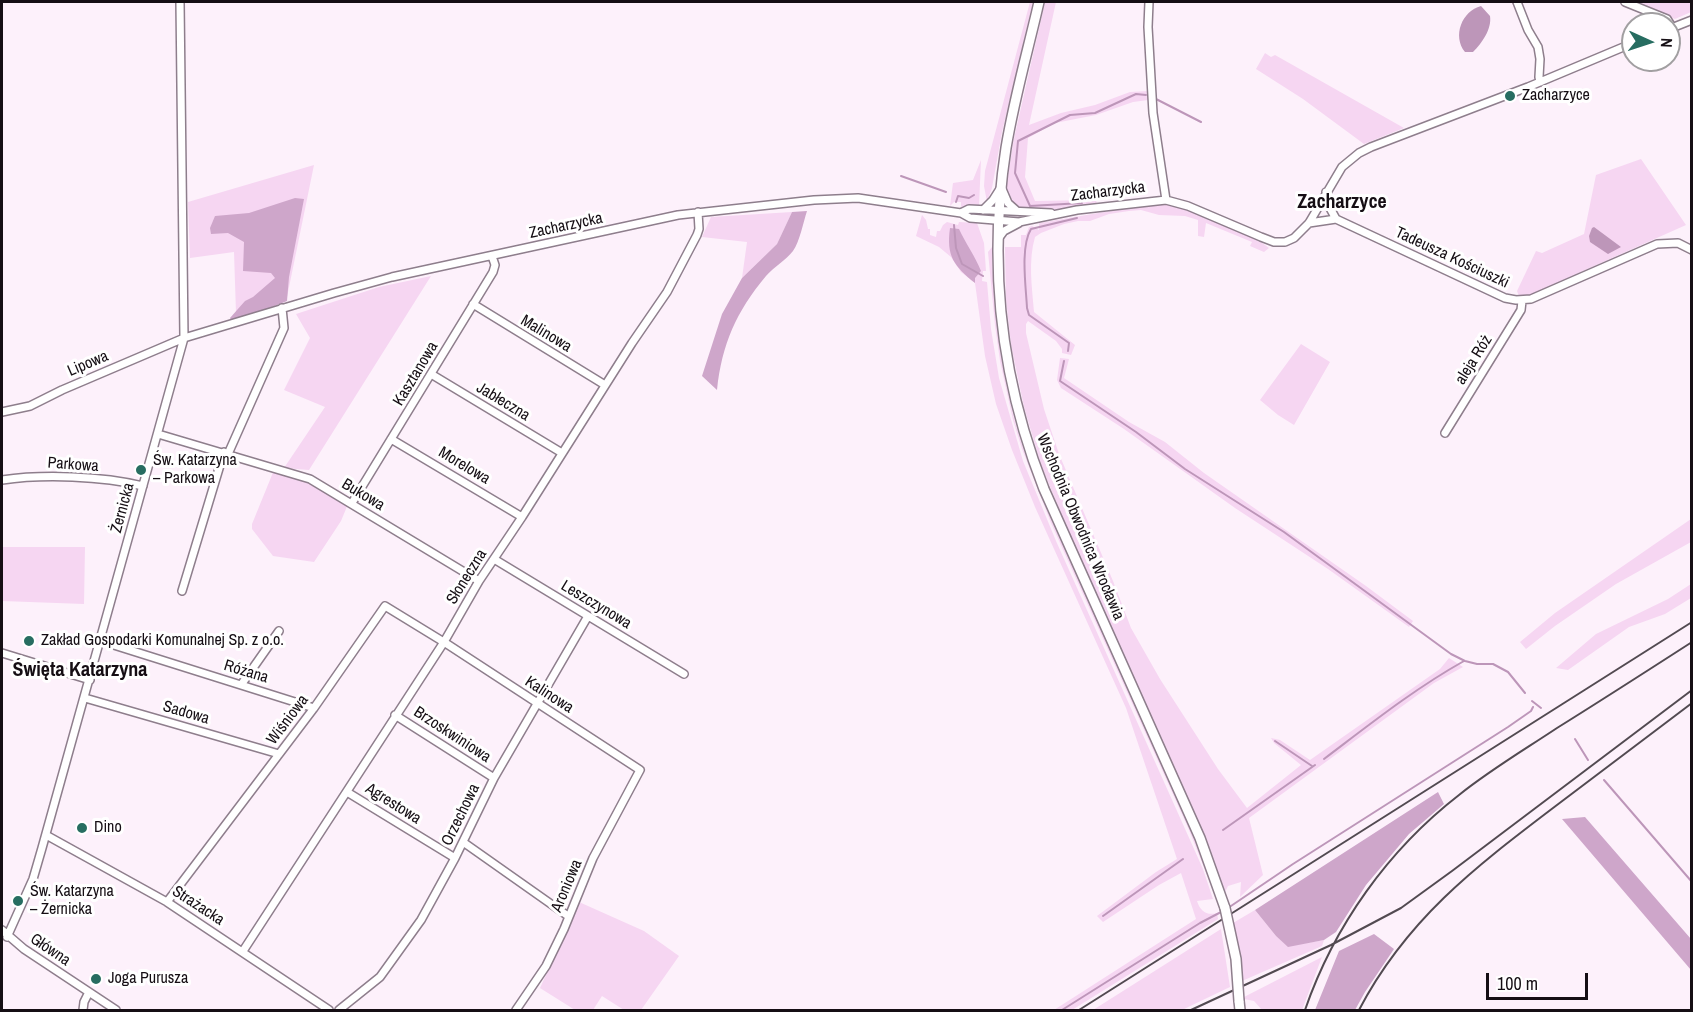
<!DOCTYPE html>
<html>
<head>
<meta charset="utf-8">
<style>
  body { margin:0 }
  #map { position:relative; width:1693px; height:1012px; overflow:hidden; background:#fdf1fb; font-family:"Archivo Narrow",sans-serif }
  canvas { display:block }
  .frame { position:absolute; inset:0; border:3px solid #150e14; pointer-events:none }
  .north { position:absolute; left:1621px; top:12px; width:60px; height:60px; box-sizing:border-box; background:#fff; border:2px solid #a19fa1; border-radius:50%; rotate:93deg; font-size:16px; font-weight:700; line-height:24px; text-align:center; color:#150e14 }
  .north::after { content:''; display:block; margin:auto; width:21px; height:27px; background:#276d61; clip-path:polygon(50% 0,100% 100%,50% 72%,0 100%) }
  .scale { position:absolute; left:1486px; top:973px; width:102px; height:27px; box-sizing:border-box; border:3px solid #150e14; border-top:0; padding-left:8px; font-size:18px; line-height:21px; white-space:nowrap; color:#150e14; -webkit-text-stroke:4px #fff; paint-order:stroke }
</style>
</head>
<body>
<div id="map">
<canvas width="1693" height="1012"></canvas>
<div class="frame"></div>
<div class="north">N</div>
<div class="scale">100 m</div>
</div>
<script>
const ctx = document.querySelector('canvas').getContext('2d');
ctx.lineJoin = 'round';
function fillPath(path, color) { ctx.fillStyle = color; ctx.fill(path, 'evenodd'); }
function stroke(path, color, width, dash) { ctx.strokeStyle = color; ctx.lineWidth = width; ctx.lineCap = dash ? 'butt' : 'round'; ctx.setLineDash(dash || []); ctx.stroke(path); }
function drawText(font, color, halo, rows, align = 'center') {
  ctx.font = font + ' "Archivo Narrow",sans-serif'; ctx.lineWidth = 6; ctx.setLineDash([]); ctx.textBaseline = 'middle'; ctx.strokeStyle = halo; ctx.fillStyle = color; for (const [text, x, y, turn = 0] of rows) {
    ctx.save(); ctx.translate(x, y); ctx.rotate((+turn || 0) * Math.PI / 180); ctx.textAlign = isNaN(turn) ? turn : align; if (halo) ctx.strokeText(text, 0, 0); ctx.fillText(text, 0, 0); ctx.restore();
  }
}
fillPath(new Path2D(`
  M1030 2H1033L1002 132 992 188 987 202 984 186 985 171Z
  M1045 2H1056L1029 125 1061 113 1095 105 1130 92 1148 91V100L1133 102 1096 115 1055 123 1028 138 1025 177 1035 201 1096 200 1097 204 1053 210H1020L1013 207 1006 190 1013 143Z
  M1635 2H1691V12L1675 19Z
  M1265 53 1271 57 1275 55 1404 128 1364 144 1303 99 1256 69Z
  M1641 159 1686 225 1527 296H1519L1517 291 1536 251 1542 253 1584 234 1596 175Z
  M981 160 979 206 961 207V202H954L950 206 953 183 973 180Z
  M314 165 287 297 236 313 234 252 190 258 188 202Z
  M1161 203 1185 208 1261 242 1269 248 1264 252 1250 246 1252 242 1206 223 1204 237 1198 236V220L1185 216 1159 215 1141 210 1129 211 1109 214 1090 221H1078L1064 224 1041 233 1035 237C1028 261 1032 287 1034 312L1075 345 1071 355 1062 353V349L1056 341 1028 321 1026 324V333L1044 409 1059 454 1113 581 1131 628 1160 679 1218 769 1247 808 1301 765 1274 743 1271 738 1280 740 1310 760 1440 669 1449 658 1463 667 1434 683 1249 818 1263 875 1240 897 1241 882 1228 886 1225 892 1205 837 1074 545 1041 465 1024 407 1011 345 1006 299 1005 247H1021V235H1026L1029 227 1032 226 1039 230V223L1110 211V208Z
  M792 212 777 244 742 278 747 242 702 237 711 217Z
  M922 215 926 220 928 229H930V235L936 237 937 231H940L943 225 947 222 958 225 959 222 977 223 984 243 986 271H983L982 281 987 282 991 329 999 378 1023 461 1056 541 1203 869 1213 899 1197 901C1200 911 1207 916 1217 913L1218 919 1072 1010H1054L1196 919 1181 873 1159 885 1103 922 1097 916 1156 872 1177 859 1126 708 1035 507 1012 450 996 404 985 356 975 283 961 272 951 257 939 247 916 236Z
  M992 247C993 305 999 361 1014 418 1030 478 1058 534 1084 591 1123 677 1162 762 1199 849L1216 898 1189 830 1051 523 1022 449 1013 420 1000 361 995 325 988 252Z
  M431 276 309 470 284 468 325 407 284 390 310 338 296 314 379 287Z
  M1301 344 1330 362 1294 425 1278 415 1260 400Z
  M1060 358 1069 359 1064 378 1129 422 1165 442 1204 473 1366 586 1413 621 1409 627 1328 569 1235 508 1124 429 1061 388 1057 380Z
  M274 470 312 483 348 504 341 521 314 562 273 556 252 529V524Z
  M1691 519V542L1616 584 1555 626 1526 649 1520 642 1555 613Z
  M2 547H85L84 604 2 601Z
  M1691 584V598L1665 614 1629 627 1568 670 1556 668 1596 634 1668 599Z
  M579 902 644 931 679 956 641 1010H624L602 996 593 1010H575L540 988Z
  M1255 910 1276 936 1288 946 1324 940 1322 946 1242 981 1233 923Z
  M1221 929 1230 987 1182 1010H1093Z
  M1322 957 1302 1010H1262L1254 1001 1244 999V997Z`), '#f6d6f2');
fillPath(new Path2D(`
  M295 198 304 199 289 277 287 301 265 310 231 320 230 318 245 301 253 297 275 278 271 273 243 271 244 242 228 233 211 234 210 228 215 216 249 213Z
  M807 211C803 223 800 241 793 251 786 260 774 267 766 276 736 312 722 344 717 390L702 376 722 314 742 278 777 244 792 212Z
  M950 228 959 229C966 244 975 256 981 271L975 278V283C954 266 946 256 950 228Z
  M1438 792 1444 804 1409 834 1366 885 1336 932 1324 940 1288 947 1276 936 1255 910Z
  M1585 817 1691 939V970L1562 819Z
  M1374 934 1394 949 1365 992 1355 1010H1315L1339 951Z`), '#cea6ca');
fillPath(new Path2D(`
  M1481 6 1490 16C1492 29 1482 43 1473 52H1465C1452 36 1462 11 1481 6Z
  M1594 227 1621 247 1608 254 1590 242 1589 236 1592 228Z`), '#bd96b9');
stroke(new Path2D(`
  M1156 99 1201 122
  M901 176 946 192
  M956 202 958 196 969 198 974 195
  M1082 203 1030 206 1015 173 1018 141 1070 115 1095 113 1136 94 1146 95
  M954 225 956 248 962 264 983 276
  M1068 351 1069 343 1029 315 1027 308C1026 287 1020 247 1031 229L1077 218
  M1064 361 1060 381 1136 432 1185 469 1284 532 1451 654 1465 661 1477 664H1493L1508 672 1525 693
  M1532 701 1541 708
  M1575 739 1588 760
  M1275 741 1312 766
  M1324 759C1369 725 1414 689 1464 661
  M1604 780 1692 882
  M1223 830 1315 765
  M1228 908 1293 864 1508 727 1531 711 1533 707
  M1103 916 1183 859
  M1062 1010 1200 923 1223 911`), '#bd96b9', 2);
const minor = new Path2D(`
  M1149 2 1148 27 1153 113 1166 200
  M1517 2 1528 30 1538 47 1540 59 1539 77 1540 82
  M1625 2 1667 19 1672 27
  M1669 29 1692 20
  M1002 189 1008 203 1017 211
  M1326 192 1330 208 1336 219
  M983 210 993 200 1000 189
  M961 213 969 209 1051 213
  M1309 223 1336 219 1505 298 1516 300 1531 299 1657 244 1678 243 1692 250
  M998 239 1004 231 1019 223
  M473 304 605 385
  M431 374 562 453
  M2 412 30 406 62 390 184 338 334 293 392 277 678 215 814 200 858 198 961 213 970 218 1019 222 1077 210 1166 200 1188 206 1261 237 1274 242H1285L1294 238 1309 223 1342 167 1359 153 1371 147 1528 87 1633 43
  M1445 433 1521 310 1522 301
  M158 434 310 479 479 581
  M391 439 522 517
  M228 454 284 328 282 308
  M2 480C43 474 102 476 143 486
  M352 503 493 272 495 265 492 256
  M494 559 684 674
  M182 591 224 452
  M101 641 314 708
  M2 653 90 680
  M241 685 279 631
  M85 698 279 754
  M395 715 494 778
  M347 792 455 858
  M46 835 167 902 329 1010
  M463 842 568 916
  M167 902 314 708 385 606 447 644 640 770 593 858 564 929 546 966 516 1010
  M2 930 24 949 116 1010
  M7 937 33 879 42 848 184 338 180 2
  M243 951 444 642 479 581 522 517 632 343 667 292 697 235 699 229 698 212
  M83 1010 84 1002 89 992
  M339 1010 380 977 421 920 455 858 494 778 588 616`);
const major = new Path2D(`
  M1039 2C1028 50 1014 99 1006 148 988 264 1001 380 1044 489L1200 838 1225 908
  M1239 1001 1240 1010`);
stroke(minor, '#8e7e8c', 10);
stroke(major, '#8e7e8c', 12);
stroke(minor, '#fff', 7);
stroke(major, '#fff', 9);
stroke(new Path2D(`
  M1079 1010 1692 622
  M1191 1010 1331 945 1401 908 1452 871 1692 690
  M1305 1010C1334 926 1388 850 1459 795 1490 770 1524 750 1557 728 1602 700 1647 671 1692 642
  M1359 1010C1406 920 1474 868 1553 808 1599 773 1645 738 1692 703`), '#524a51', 2);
const majorBridge = new Path2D(`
  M1225 908 1236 959 1239 1001`);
stroke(majorBridge, '#8e7e8c', 12, []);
stroke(majorBridge, '#fff', 9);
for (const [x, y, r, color] of [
  [1510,96,6,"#276d61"],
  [141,470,6,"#276d61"],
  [29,641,6,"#276d61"],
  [82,828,6,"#276d61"],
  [18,901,6,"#276d61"],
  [96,979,6,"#276d61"]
]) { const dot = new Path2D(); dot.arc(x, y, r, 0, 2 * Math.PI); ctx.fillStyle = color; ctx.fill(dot); stroke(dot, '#fff', 2); }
drawText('16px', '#150e14', '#fff', [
  ["Zacharzyce",1522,96],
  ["Św. Katarzyna",153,461],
  ["– Parkowa",153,479],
  ["Zakład Gospodarki Komunalnej Sp. z o.o.",41,641],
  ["Dino",94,828],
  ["Św. Katarzyna",30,892],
  ["– Żernicka",30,910],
  ["Joga Purusza",108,979]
], 'left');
drawText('16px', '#150e14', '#fff', [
  ["Zacharzycka",1108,192,-7],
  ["Zacharzycka",566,226,-12],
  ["Tadeusza Kościuszki",1452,258,25],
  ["Malinowa",546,334,31],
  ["aleja Róż",1474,360,-58],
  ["Lipowa",88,364,-23],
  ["Kasztanowa",416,374,-59],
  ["Jabłeczna",503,402,31],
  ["Parkowa",73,465,4],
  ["Morelowa",464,466,31],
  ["Bukowa",363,495,31],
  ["Żernicka",123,508,-75],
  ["Wschodnia Obwodnica Wrocławia",1080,527,67],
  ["Słoneczna",467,577,-58],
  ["Leszczynowa",596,605,31],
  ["Różana",246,672,17],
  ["Kalinowa",549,695,33],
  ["Sadowa",186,713,16],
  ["Wiśniowa",288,720,-53],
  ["Brzoskwiniowa",452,735,33],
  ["Agrestowa",393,804,32],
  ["Orzechowa",461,815,-64],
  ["Aroniowa",567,886,-67],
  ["Strażacka",198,906,33],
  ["Główna",50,950,34]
]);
drawText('bold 20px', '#150e14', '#fff', [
  ["Zacharzyce",1342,203],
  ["Święta Katarzyna",80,671]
]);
</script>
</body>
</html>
